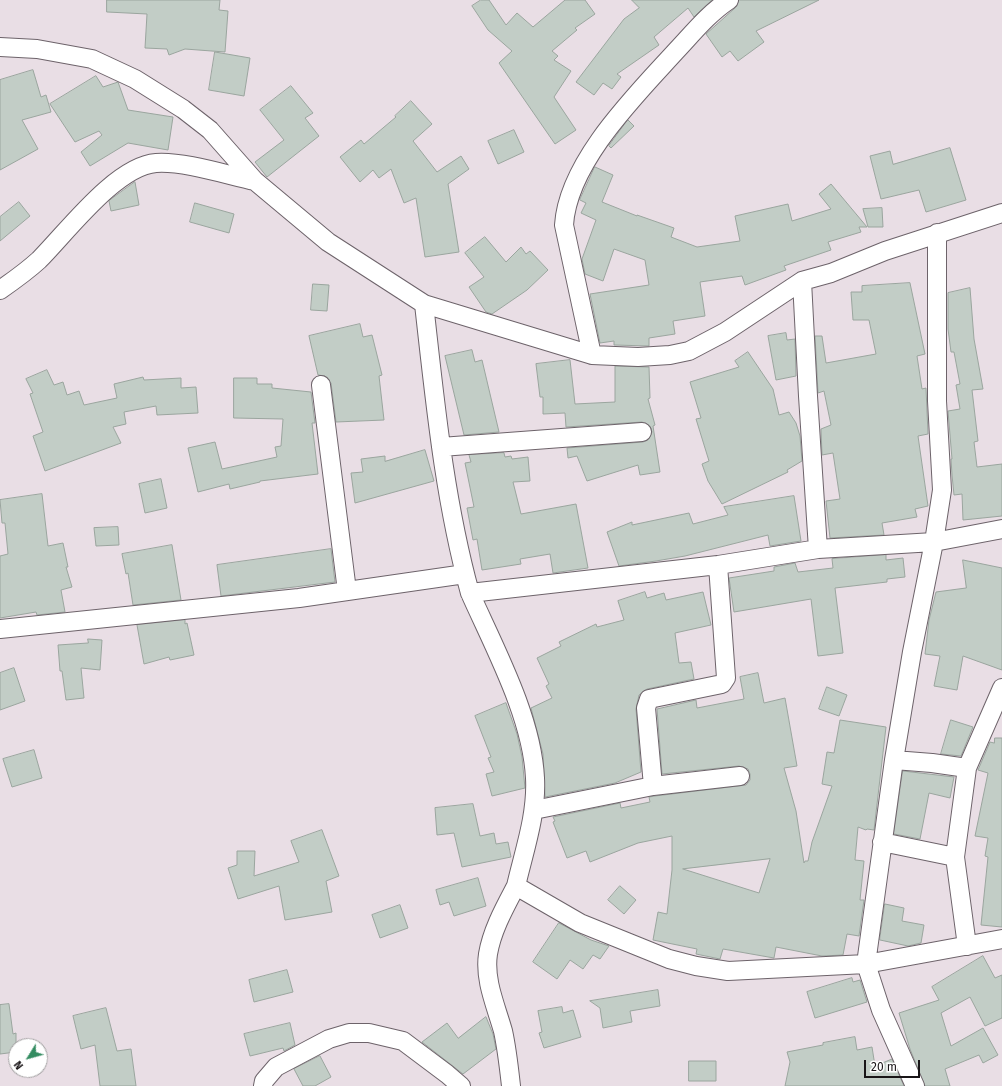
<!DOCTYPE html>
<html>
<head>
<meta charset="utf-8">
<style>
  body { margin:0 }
  #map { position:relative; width:1002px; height:1086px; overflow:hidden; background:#e9dee5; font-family:"Fira Sans",sans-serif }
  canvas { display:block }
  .north { position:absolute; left:8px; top:1038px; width:40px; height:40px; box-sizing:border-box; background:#fff; border:1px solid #a3a1a2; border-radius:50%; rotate:233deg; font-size:11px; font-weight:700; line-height:16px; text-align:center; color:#191517 }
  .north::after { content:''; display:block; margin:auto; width:14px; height:18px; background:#348c61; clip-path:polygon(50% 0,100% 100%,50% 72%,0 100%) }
  .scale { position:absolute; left:864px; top:1060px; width:56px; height:18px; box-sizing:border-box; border:2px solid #191517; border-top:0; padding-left:5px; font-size:12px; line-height:14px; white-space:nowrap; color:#191517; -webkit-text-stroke:3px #fff; paint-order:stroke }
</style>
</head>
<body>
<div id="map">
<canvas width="1002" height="1086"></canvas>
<div class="north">N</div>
<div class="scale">20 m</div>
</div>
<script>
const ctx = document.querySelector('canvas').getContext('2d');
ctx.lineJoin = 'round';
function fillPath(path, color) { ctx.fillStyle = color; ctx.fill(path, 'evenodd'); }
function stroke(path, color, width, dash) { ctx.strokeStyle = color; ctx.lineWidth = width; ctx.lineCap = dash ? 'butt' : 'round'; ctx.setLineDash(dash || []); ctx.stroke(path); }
const building = new Path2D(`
  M107 0H220L219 10 228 11 225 52 185 49 169 55 167 49 145 48 147 14 107 12Z
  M481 0H489L506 25 517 13 533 27 565 0H585L595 14 575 28 577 30 552 51 558 56 554 60 571 71 554 97 576 130 555 144 499 63 512 51 488 30 472 6Z
  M632 0H712L694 17 688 8 654 37 659 45 617 74 621 77 612 89 603 83 594 95 576 82 624 19 639 8Z
  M739 0H819L756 31 764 42 738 61 730 51 722 57 706 34 735 8Z
  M215 52 250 58 244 96 209 90Z
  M33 70 41 97 46 95 51 112 22 120 38 149 0 170V80Z
  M96 76 103 87 118 82 128 110 173 117 168 150 128 143 90 166 81 152 102 135 99 131 75 142 50 104Z
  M291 86 313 113 305 118 319 136 267 177 255 162 284 140 260 110Z
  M411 101 432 124 413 141 437 172 461 156 469 169 448 184 459 252 425 257 416 198 404 203 391 169 379 178 373 170 360 182 340 157 361 140 364 144 396 117 395 116Z
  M628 120 634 126 611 148 609 146Z
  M514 130 524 152 498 164 488 141Z
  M950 148 966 200 926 212 919 190 881 199 870 156 890 151 893 164Z
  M595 167 613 175 602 202 637 216V215L674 228 671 237 697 247 740 241 735 216 788 204 792 221 831 209 819 194 831 184 867 227H859L861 232 828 242 831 250 784 266 786 270 745 285 742 276 700 282 705 316 673 321 675 334 649 338V346L614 345V341L600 343 590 294 649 285 645 260 614 249 603 281 585 274 582 259 596 220 581 213 586 203 580 200Z
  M135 182 139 205 111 211 109 201Z
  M19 202 30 216 0 241V217Z
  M195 203 234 214 229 233 190 222Z
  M882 208 883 227H868L863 209Z
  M485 237 506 262 521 247 526 254 530 251 548 270 527 290 492 314 486 312 469 287 484 277 465 253Z
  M910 283 925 354 917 356 922 389 926 388 928 434 918 436 928 506 915 509 917 517 882 523 884 535 830 538 826 501 840 499 833 453 822 455 821 429 831 425 824 391 818 393 815 336H822L826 363 876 354 869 320H853L851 292H862V286Z
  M313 284 329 285 327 311 311 310Z
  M970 288 974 339 983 389 972 390 978 441 974 442 977 467 1002 464V516L963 520 962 494 954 495 952 475 951 459H952L948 411 960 409 956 385 960 384 954 352H951L948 329V293Z
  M360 324 363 337 372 335 382 375 379 376 384 420 336 422 331 383 325 376 318 375 309 336Z
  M786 333 787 340 795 339 796 376 776 380 768 336Z
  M472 350 475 362 482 360 499 432 464 435 445 356Z
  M748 352 773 389 779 415 789 412 796 423 800 436 802 461 787 470 788 472 722 504 708 481 702 464 709 461 696 419 701 418 690 382 739 367 735 361Z
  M570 360 575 404 615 402V366L649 367 650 398 648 399 655 425 653 426 660 472 640 475 638 465 587 481 577 456 568 458 567 448 643 442 648 440 652 432 650 426 642 422 566 427 565 413 543 414V397H540L536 364Z
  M47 370 54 385 63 382 67 395 79 391 84 405 117 398 114 384 143 377 144 380 181 378V388L196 387 198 413 157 415 156 406 124 412 126 424 113 427 121 443 45 471 33 436 43 432 30 394 33 393 26 379Z
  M234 378H257V384H272V388L311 392 315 423H312L318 474 260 481V482L230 489 229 484 198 492 188 448 215 442 222 469 277 457 275 447 281 446 283 419 234 418Z
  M425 450 434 481 355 503 351 473 363 472 361 459 385 456V461Z
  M504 453 505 457 511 456 512 459 528 457 530 481 513 482 521 514 576 504 588 568 553 573 550 554 520 559 521 564 482 570 477 539 473 540 467 508 474 507 465 463 471 462 469 455Z
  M161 479 167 508 145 513 139 484Z
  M42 494 48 546 63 543 68 567H66L72 587 61 590 65 612 37 615 36 612 0 618V556L8 554 5 523H2L0 500Z
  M794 496 801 541 770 546 768 535 685 556 656 561 619 566 607 532 632 522V525L689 513 693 524 728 515 724 507Z
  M118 527 119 545 96 546 94 528Z
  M172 545 181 600 133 605 128 573 126 574 122 554Z
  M331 549 335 582 221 596 217 565Z
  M886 555V560L903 558 905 577 887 579V582L835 588 843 653 818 656 811 599 734 612 729 578 774 571V567L795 563 798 572 833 568 832 559Z
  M963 560 1002 568V670L963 656 957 690 934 686 940 656 925 654 929 620 936 592 966 588Z
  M645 592 647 598 664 593 666 600 703 592 711 625 675 633 679 663 691 662 694 679 647 689 639 695 636 709 641 772 615 783 545 797 543 754 531 708 552 698 546 686 549 684 537 658 561 646 559 642 596 624 597 627 624 620 618 601Z
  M185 620V624L187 623 194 655 170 660 169 657 144 664 137 625Z
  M88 639 102 640 100 670 81 668 84 698 66 700 62 671H60L58 645 88 643Z
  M14 668 25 701 0 710V673Z
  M758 673 764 703 785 698 797 766 784 768 796 811 804 863 805 861H808L812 842 832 786 822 784 827 752 834 753 840 720 886 727 874 830 867 829 866 830 858 827 855 860 864 861 860 900H864L859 936 847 934 843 955 822 956 776 947 774 958 723 949 720 959 696 954 697 949 653 940 658 912 667 914 672 870V836L638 843 590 862 586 851 567 858 553 822 555 821 553 817 620 803 621 808 650 802 649 797 655 796 746 785 750 780V774L748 769 739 766 662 774 657 709 696 700 697 708 744 699 740 677ZM770 859 759 893 683 869Z
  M827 687 847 695 839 716 819 709Z
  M506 703 517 734 522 757 525 788 492 796 486 774 494 772 488 758 491 757 475 716Z
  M951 720 973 727 961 756 941 754Z
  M995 738H1002V927L981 925 988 857 985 856 988 838 975 836 988 773 978 770 990 742 994 743Z
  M34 750 42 778 12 787 3 759Z
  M903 771 954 777 950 798 929 793 920 839 894 834Z
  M473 804 480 836 494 833 496 844 508 842 511 857 462 867 454 833 437 835 435 808Z
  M322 830 339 876 326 881 332 912 285 920 279 886 238 899 228 868 237 865V851H255L254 876 299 862 291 841Z
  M478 878 486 906 454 916 449 902 440 905 436 890Z
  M620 886 636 900 624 914 608 900Z
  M885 904 904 908 902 921 924 925 921 943 908 946 880 940Z
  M400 905 408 928 380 938 372 915Z
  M559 923 591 940 609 946 600 959 593 955 583 969 570 960 557 979 533 962Z
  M983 956 995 978 1002 975V1018L985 1026 970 997 941 1013 951 1046 983 1028 998 1055 983 1063 979 1055 945 1069 950 1086H925L910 1049 899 1013 939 1000 932 987Z
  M287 970 293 992 254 1002 249 980Z
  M852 978 853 982 860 980 867 1002 815 1018 807 992Z
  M658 990 660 1006 630 1011 632 1022 603 1028 600 1008 590 1001Z
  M9 1004 13 1034 16 1033V1052L0 1054V1005Z
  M562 1007 563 1013 573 1010 581 1037 544 1048 539 1033 542 1032 538 1011Z
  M106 1008 117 1051 131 1049 136 1086H100L95 1045 81 1049 73 1016Z
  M486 1017 493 1034 496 1049 463 1074 422 1042 447 1023 458 1038Z
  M290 1023 295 1045 284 1051 283 1048 250 1056 244 1034Z
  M855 1037 857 1050 872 1047 875 1066 892 1059 904 1086H785L790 1062 787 1052 823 1045V1043Z
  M320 1056 331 1077 315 1086H303L294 1069Z
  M689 1061H716V1081H689Z`);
fillPath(building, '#c2cdc6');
stroke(building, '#9aa59e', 1);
const minor = new Path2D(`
  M0 47 37 49 92 59 135 79 183 109 210 130 255 181 328 242 424 304 592 355 638 357 670 355 689 351 725 332 802 281 831 273 885 251 1002 213
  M802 281 808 396 818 549
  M0 290C13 281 27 271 39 260 67 232 116 166 156 163 184 161 227 175 255 181
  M424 304C435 401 444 498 470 593 495 649 532 717 535 778 537 815 524 851 516 886L580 923 669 959 696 966 728 971 866 964 1002 939
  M592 355 564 225C568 162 635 96 676 51 693 33 708 14 729 0
  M321 385 347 591
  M441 447 642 432
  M718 565 726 678 722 684 649 699 646 708 653 786 740 776
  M470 593 718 565 818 549 934 542 1002 529
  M0 629 299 598 465 574
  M894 760 932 763 967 768 1002 688
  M534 810 653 786
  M882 842 955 857
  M967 946 955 857 967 768
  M263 1086 264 1081 276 1067 329 1039 349 1033H369L403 1041 447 1074 461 1086
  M511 1086C509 1068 507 1049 503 1031 496 1006 484 980 488 954 492 930 505 907 516 886
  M915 1086 881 1010 866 964 894 760 912 652 934 542 942 490 937 401V233`);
stroke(minor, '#6d636a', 20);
stroke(minor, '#fff', 18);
</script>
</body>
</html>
